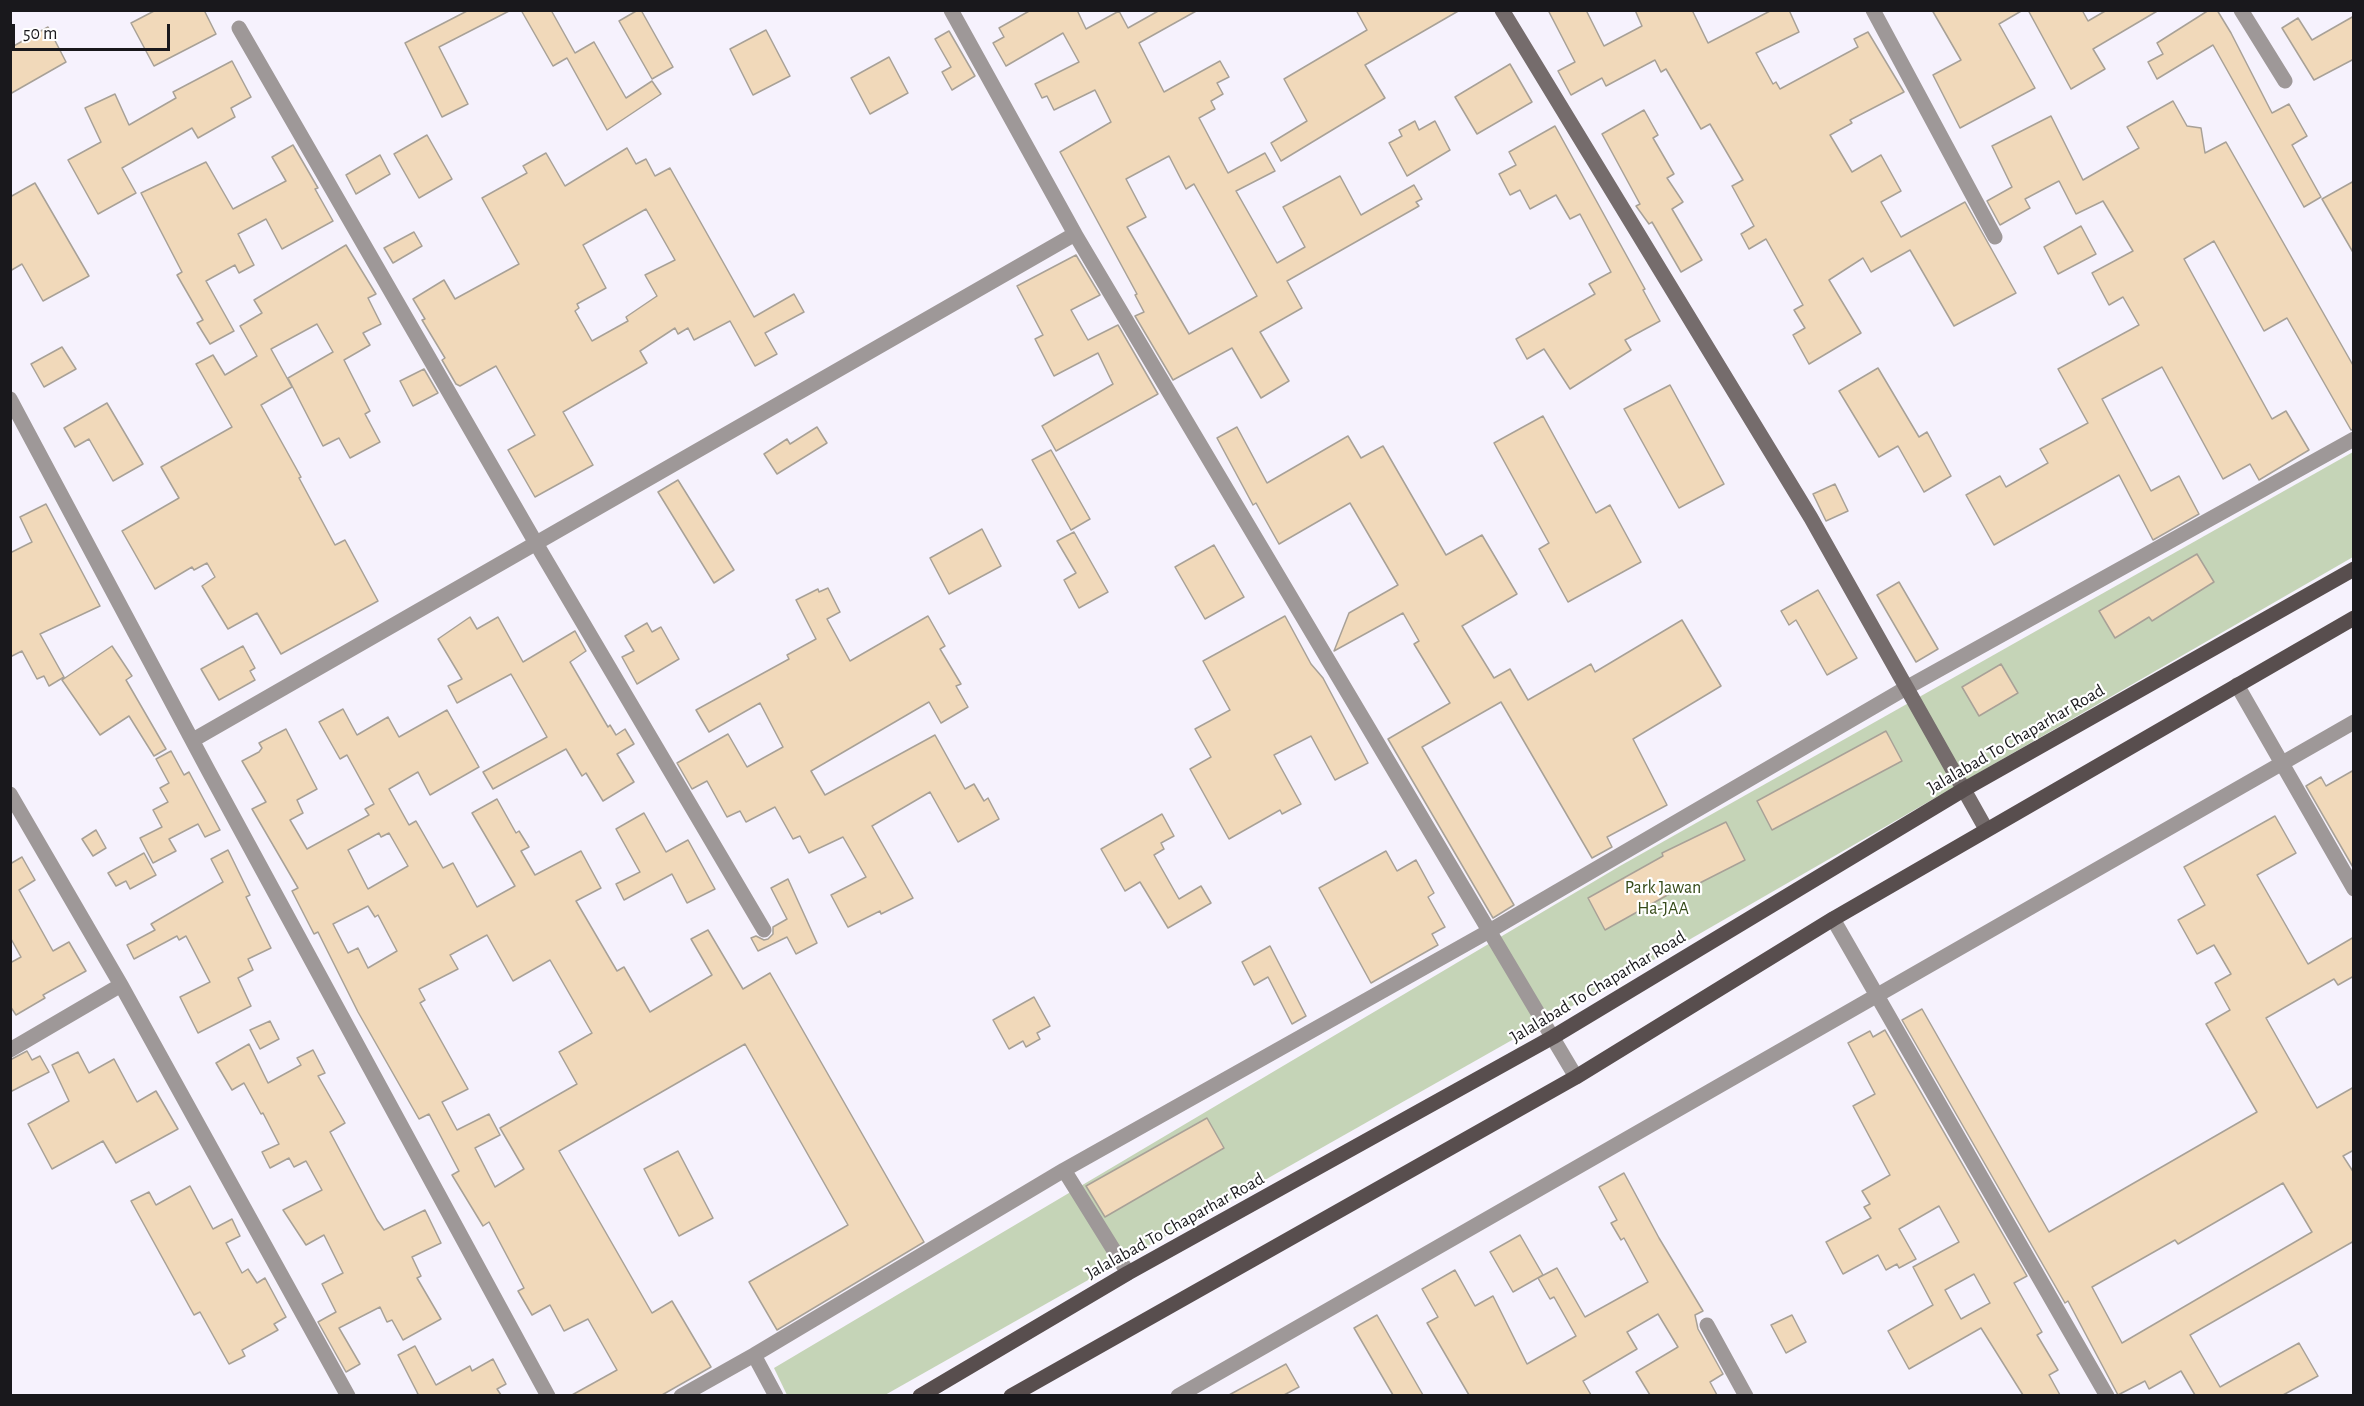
<!DOCTYPE html>
<html>
<head>
<meta charset="utf-8">
<style>
  body { margin:0 }
  #map { position:relative; width:2364px; height:1406px; overflow:hidden; background:#f6f2fd; font-family:"Alegreya Sans",sans-serif }
  canvas { display:block }
  .frame { position:absolute; inset:0; border:12px solid #19181c; pointer-events:none }
  .scale { position:absolute; left:12px; top:24px; width:158px; height:27px; box-sizing:border-box; border:3px solid #19181c; border-top:0; padding-left:8px; font-size:18px; line-height:21px; white-space:nowrap; color:#19181c; -webkit-text-stroke:4px #fff; paint-order:stroke }
</style>
</head>
<body>
<div id="map">
<canvas width="2364" height="1406"></canvas>
<div class="frame"></div>
<div class="scale">50 m</div>
</div>
<script>
const ctx = document.querySelector('canvas').getContext('2d');
ctx.lineJoin = 'round';
function fillPath(path, color) { ctx.fillStyle = color; ctx.fill(path, 'evenodd'); }
function stroke(path, color, width, dash) { ctx.strokeStyle = color; ctx.lineWidth = width; ctx.lineCap = dash ? 'butt' : 'round'; ctx.setLineDash(dash || []); ctx.stroke(path); }
function drawText(font, color, halo, rows, align = 'center') {
  ctx.font = font + ' "Alegreya Sans",sans-serif'; ctx.lineWidth = 4.5; ctx.setLineDash([]); ctx.textBaseline = 'middle'; ctx.strokeStyle = halo; ctx.fillStyle = color; for (const [text, x, y, turn = 0] of rows) {
    ctx.save(); ctx.translate(x, y); ctx.rotate((+turn || 0) * Math.PI / 180); ctx.textAlign = isNaN(turn) ? turn : align; if (halo) ctx.strokeText(text, 0, 0); ctx.fillText(text, 0, 0); ctx.restore();
  }
}
fillPath(new Path2D(`
  M2353 452V557L1687 941 885 1395H787L774 1368 1620 866Z`), '#c5d4b7');
const building = new Path2D(`
  M156 10H204L216 34 154 66 131 23Z
  M469 10H511L439 47 468 104 442 117 405 43Z
  M521 10H551L575 53 594 42 626 98 652 81 661 94 607 130 567 58 553 66Z
  M638 10H641L673 67 652 79 619 21Z
  M1031 10H1077L1086 29 1119 11 1128 28 1160 10H1198L1139 43 1164 92 1220 61 1229 77 1217 83 1223 94 1211 101 1215 109 1199 118 1228 173 1265 153 1275 171 1236 191 1277 263 1305 247 1283 207 1340 176 1361 215 1414 185 1422 199 1416 202 1419 206 1287 281 1302 308 1260 332 1289 381 1261 398 1232 348 1173 380 1135 316 1144 312 1135 295 1137 294 1060 152 1111 122 1095 90 1054 110 1047 96 1042 98 1035 84 1079 62 1063 33 1006 66 993 43 1004 37 999 28ZM1169 156 1186 189 1194 184 1257 296 1189 334 1127 227 1146 217 1126 179Z
  M1356 10H1460L1365 65 1385 98 1281 161 1271 143 1307 121 1284 79 1367 30Z
  M1548 10H1586L1604 46 1642 26 1635 10H1692L1708 43 1772 10H1789L1799 32 1756 53 1773 84 1776 82 1780 89 1858 47 1854 39 1868 32 1904 92 1850 120 1852 123 1830 135 1852 172 1881 155 1901 191 1881 202 1901 237 1965 202 2016 293 1954 326 1910 250 1871 272 1863 258 1829 280 1861 333 1809 364 1793 335 1805 328 1794 310 1803 305 1766 239 1749 249 1741 234 1754 226 1732 186 1743 180 1710 124 1701 129 1666 69 1661 72 1655 60 1606 86 1602 78 1571 95 1558 71 1575 62Z
  M1932 10H2023L1999 24 2035 88 1960 128 1933 75 1961 60Z
  M2028 10H2082L2088 21 2107 10H2159L2093 49 2105 69 2071 89Z
  M2209 10H2217L2231 33 2272 113 2289 104 2307 136 2292 145 2321 197 2304 207 2213 45 2157 79 2148 62 2163 54 2157 43Z
  M2354 16V59L2314 80 2282 28 2298 18 2312 40Z
  M48 27 66 62 10 94V48Z
  M766 30 790 76 753 95 730 49Z
  M949 31 975 76 952 90 942 72 951 67 935 39Z
  M889 57 908 93 870 114 851 78Z
  M232 61 251 97 231 108 235 117 198 138 192 128 122 168 136 193 98 214 68 160 101 142 85 108 115 94 129 125 176 98 173 92Z
  M1510 64 1532 102 1477 134 1455 97Z
  M2173 101 2187 126 2201 128 2205 153 2226 142 2354 367V429L2351 430 2287 318 2264 331 2214 241 2184 259 2272 419 2286 411 2309 450 2259 480 2250 464 2223 479 2162 367 2102 399 2151 491 2179 476 2199 514 2153 540 2119 475 1994 545 1966 495 2000 476 2006 487 2048 463 2040 449 2088 423 2058 369 2139 325 2123 297 2109 305 2092 273 2133 251 2103 201 2076 214 2059 181 2025 199 2030 208 2000 225 1987 201 2012 187 1992 146 2051 116 2083 180 2139 148 2127 127Z
  M1644 110 1658 135 1653 138 1674 174 1667 178 1683 202 1672 209 1702 260 1681 272 1652 222 1649 224 1636 206 1640 204 1602 134Z
  M1415 121 1419 130 1435 121 1450 150 1407 176 1389 143 1402 136 1399 130Z
  M1555 126 1645 289 1643 290 1660 321 1625 340 1631 350 1570 389 1544 349 1527 359 1516 339 1595 294 1589 284 1611 272 1580 214 1570 219 1556 195 1530 209 1520 190 1510 195 1499 174 1516 165 1509 152Z
  M427 135 452 179 419 198 394 154Z
  M293 145 318 188 315 189 333 221 282 249 266 219 238 234 254 265 239 273 235 265 206 281 234 331 210 344 197 323 203 320 177 275 182 272 141 193 206 162 233 209 286 181 272 157Z
  M627 148 636 164 646 159 655 176 670 168 754 317 794 294 804 312 765 333 777 354 755 366 730 321 694 340 688 328 678 334 675 328 640 351 647 363 563 412 593 465 535 497 508 450 535 435 496 366 460 386 456 384 442 360 445 358 422 320 425 319 413 299 444 280 455 299 519 264 482 198 527 173 523 166 546 153 565 186ZM646 209 675 260 645 275 657 296 626 317 628 321 592 341 575 311 579 308 577 304 606 288 583 245Z
  M380 155 390 174 356 194 346 175Z
  M2354 181V254L2322 199Z
  M35 183 89 276 43 301 22 264 10 271V197Z
  M2081 226 2096 254 2058 274 2044 247Z
  M414 232 422 246 393 263 384 248Z
  M346 245 376 294 368 298 381 324 363 333 370 345 344 360 370 411 365 414 380 442 350 458 339 438 323 446 288 378 333 352 317 324 271 349 292 387 261 405 301 477 299 478 335 545 345 540 378 601 281 654 257 613 228 629 202 586 215 577 207 563 194 570 192 567 155 589 122 531 179 498 161 467 232 427 196 364 213 355 225 375 257 356 240 326 262 313 254 300Z
  M1076 255 1100 295 1071 310 1088 340 1118 325 1158 394 1056 451 1042 426 1113 384 1098 353 1054 376 1035 339 1043 335 1017 286Z
  M62 347 76 369 44 387 31 364Z
  M1878 368 1919 437 1927 432 1951 476 1924 492 1898 446 1879 457 1839 391Z
  M424 369 438 393 413 406 400 381Z
  M1670 385 1724 484 1679 508 1624 409Z
  M107 403 143 464 113 481 89 439 75 447 64 428Z
  M1543 416 1596 513 1610 505 1641 562 1568 602 1539 549 1549 543 1494 443Z
  M817 427 827 443 777 474 764 454 787 439 790 444Z
  M1237 427 1267 483 1348 436 1361 458 1383 446 1446 555 1482 535 1517 594 1462 626 1494 678 1510 669 1528 700 1591 664 1595 672 1682 620 1721 686 1633 739 1667 805 1607 837 1612 847 1592 858 1501 702 1422 747 1514 905 1493 918 1388 739 1450 703 1414 644 1419 641 1403 613 1334 651 1349 613 1398 585 1350 503 1279 544 1256 503 1253 505 1217 438Z
  M1051 450 1090 519 1071 530 1032 460Z
  M678 480 734 570 714 583 658 492Z
  M1835 484 1848 511 1826 521 1813 494Z
  M46 504 100 606 40 634 64 677 49 686 44 676 37 679 22 651 10 657V553L32 542 20 517Z
  M982 529 1001 566 949 594 930 558Z
  M1074 532 1108 592 1079 608 1064 580 1076 573 1057 541Z
  M1214 545 1244 597 1205 619 1175 567Z
  M2197 554 2214 582 2152 621 2149 617 2115 638 2099 611Z
  M1899 582 1938 649 1916 662 1877 595Z
  M828 588 840 612 827 619 850 661 928 616 945 646 940 649 961 684 956 686 968 707 941 723 929 702 811 771 825 795 935 735 965 789 974 784 984 801 988 798 999 819 958 842 930 792 872 826 913 898 881 914 880 911 848 927 831 895 866 877 843 837 809 853 800 836 793 839 775 807 746 822 740 811 727 817 707 781 692 789 677 763 728 734 747 767 783 747 760 703 709 732 696 710 789 659 787 655 816 639 796 600 818 589 819 592Z
  M1818 590 1857 658 1827 675 1796 620 1789 625 1781 611Z
  M1285 616 1311 664 1323 678 1368 763 1335 780 1311 736 1274 755 1301 804 1282 814 1280 810 1229 839 1190 769 1211 757 1195 729 1230 710 1203 661Z
  M470 617 477 629 498 617 523 662 575 631 586 651 570 662 608 727 610 725 616 735 625 729 634 744 617 754 634 782 603 801 586 773 582 776 566 749 493 789 483 772 547 737 511 674 457 703 448 686 462 679 438 639Z
  M647 623 652 632 661 627 679 659 637 684 622 657 634 651 625 636Z
  M112 646 132 676 126 680 166 749 154 756 129 716 100 735 62 680Z
  M243 646 255 668 250 671 255 680 219 700 201 669Z
  M2001 664 2018 693 1979 716 1962 687Z
  M343 709 357 735 388 717 399 737 447 710 479 767 430 795 418 772 389 789 409 825 416 821 443 868 453 863 477 907 515 886 472 813 497 799 516 833 519 831 529 847 521 851 535 875 581 851 601 888 576 901 617 971 624 967 650 1012 712 975 691 939 708 930 743 989 770 973 924 1242 777 1330 749 1282 848 1225 745 1044 559 1151 652 1313 672 1301 711 1367 662 1395H572L617 1370 588 1319 564 1331 550 1305 532 1315 518 1291 524 1288 489 1222 483 1226 452 1175 459 1171 429 1114 419 1119 358 1012 318 932 314 934 292 891 298 888 252 809 266 802 242 761 259 752 262 748 259 743 286 729 317 789 297 800 303 813 290 820 307 849 369 815 365 809 374 804 347 755 340 759 319 722ZM379 833 381 837 389 833 408 866 368 889 348 850ZM368 906 375 917 378 915 397 951 368 968 358 948 348 953 333 924ZM487 935 513 981 550 960 592 1033 559 1052 577 1084 500 1128 524 1169 495 1187 475 1148 500 1135 489 1114 457 1130 442 1102 468 1089 420 1003 425 1000 419 989 458 969 450 955Z
  M1886 731 1902 761 1772 830 1757 801Z
  M171 751 184 775 189 772 220 830 205 837 198 824 169 839 176 851 153 863 140 838 162 827 153 810 168 802 160 788 169 783 156 759Z
  M2354 770V869L2306 786 2321 777 2326 786Z
  M644 813 666 852 688 840 715 889 687 903 672 874 624 900 616 884 640 872 616 829Z
  M1162 814 1174 836 1161 843 1164 849 1154 855 1179 899 1201 886 1211 903 1168 928 1140 882 1125 891 1101 849Z
  M2275 816 2296 853 2257 875 2308 964 2354 937V976L2338 985 2334 979 2266 1018 2317 1108 2354 1087V1150L2343 1156 2354 1173V1241L2190 1335 2220 1387 2299 1343 2318 1376 2283 1395H2195L2181 1371 2149 1389 2145 1381 2118 1395 2068 1301 2065 1303 1902 1020 1922 1009 2049 1232 2257 1112 2206 1024 2230 1010 2215 983 2231 974 2214 945 2197 954 2178 920 2205 905 2184 867ZM2283 1183 2312 1232 2122 1343 2092 1287 2175 1240 2178 1244Z
  M1726 822 1745 860 1682 892 1680 888 1605 930 1588 898 1663 856 1662 853Z
  M96 830 106 848 93 856 82 839Z
  M228 850 250 895 246 897 271 948 248 959 253 970 238 978 251 1006 198 1033 180 997 210 982 186 936 179 940 177 936 134 959 127 945 155 930 151 924 223 882 211 859Z
  M1386 851 1397 871 1416 860 1434 893 1428 897 1445 927 1432 934 1438 945 1371 983 1319 888Z
  M144 853 156 875 130 889 126 881 116 886 108 873Z
  M22 857 35 880 19 890 53 951 69 942 86 971 43 995 45 998 16 1015 10 1006V963L21 957 10 937V864Z
  M788 879 817 943 796 954 787 937 758 951 751 938 756 936 764 940 768 939 773 934V927L787 919 771 888Z
  M1270 946 1306 1016 1292 1024 1268 977 1254 985 1242 962Z
  M1034 997 1050 1026 1037 1033 1040 1039 1026 1047 1023 1041 1009 1049 993 1020Z
  M270 1021 279 1039 260 1049 250 1030Z
  M1885 1030 2027 1276 2014 1283 2042 1332 2037 1335 2058 1370 2049 1375 2060 1395H2023L1981 1328 1909 1369 1888 1331 1933 1305 1913 1267 1959 1242 1939 1206 1899 1229 1916 1259 1899 1268 1897 1264 1886 1270 1878 1255 1843 1274 1826 1242 1871 1218 1864 1207 1870 1204 1862 1191 1890 1175 1853 1106 1875 1094 1848 1043 1870 1031 1873 1037ZM1974 1274 1990 1303 1961 1319 1945 1290Z
  M249 1044 268 1083 301 1065 297 1058 313 1050 325 1073 318 1076 345 1123 330 1132 377 1220 384 1230 425 1210 441 1243 412 1257 421 1276 417 1278 441 1319 403 1340 392 1320 387 1322 380 1307 339 1328 360 1364 346 1372 318 1322 336 1312 322 1284 343 1273 324 1235 306 1245 283 1210 322 1190 306 1161 294 1167 289 1158 270 1168 262 1152 279 1144 263 1113 261 1114 244 1083 232 1090 216 1063Z
  M27 1051 32 1060 40 1056 49 1072 10 1092V1060Z
  M78 1052 89 1073 114 1059 137 1102 156 1091 178 1129 116 1163 103 1141 52 1169 28 1124 69 1101 52 1065Z
  M1207 1118 1224 1148 1105 1217 1086 1186Z
  M678 1151 713 1218 679 1236 644 1169Z
  M1624 1173 1659 1238 1703 1311 1695 1315 1698 1329 1723 1374 1710 1382 1717 1395H1650L1636 1372 1678 1347 1658 1314 1627 1332 1637 1349 1583 1381 1591 1395H1469L1427 1323 1438 1317 1422 1289 1455 1270 1475 1306 1493 1296 1527 1364 1576 1336 1554 1297 1550 1299 1538 1278 1557 1268 1585 1317 1648 1282 1624 1238 1621 1240 1611 1223 1617 1220 1599 1187Z
  M190 1186 213 1229 232 1219 240 1236 226 1243 242 1273 248 1269 257 1283 265 1278 286 1317 274 1324 278 1330 242 1350 245 1356 229 1364 200 1312 194 1315 131 1201 149 1192 156 1205Z
  M1520 1235 1543 1275 1513 1292 1490 1252Z
  M1377 1315 1423 1395H1393L1354 1328Z
  M1792 1315 1806 1342 1786 1353 1771 1325Z
  M415 1346 436 1385 470 1366 472 1371 493 1359 506 1384 497 1389 501 1395H416L418 1394 398 1355Z
  M1286 1364 1299 1387 1284 1395H1229Z`);
fillPath(building, '#f1d9ba');
stroke(building, '#a8a197', 1.5);
stroke(new Path2D(`
  M951 10 1075 234
  M1873 10 1995 237
  M2241 10 2285 81
  M239 28 537 545 764 930
  M10 399 208 770 548 1396
  M2237 685 2354 889
  M193 740 1075 234 1576 1077
  M10 794 121 985 348 1396
  M1833 919 2107 1396
  M10 1050 121 985
  M1064 1170 1128 1273
  M1707 1325 1746 1396
  M754 1355 776 1396
  M681 1396 754 1355 1064 1170 1491 930 1906 688 2354 439
  M1178 1396 2354 722`), '#9e9898', 15);
stroke(new Path2D(`
  M1502 10 1811 518 1986 829`), '#756c6c', 15);
stroke(new Path2D(`
  M920 1396 1128 1273 1553 1037 1963 790 2354 569
  M1011 1396 1576 1077 1833 919 2354 618`), '#584e4e', 15);
drawText('18px', '#19181c', '#fff', [
  ["Jalalabad To Chaparhar Road",2016,739,-30],
  ["Jalalabad To Chaparhar Road",1598,987,-31],
  ["Jalalabad To Chaparhar Road",1175,1226,-29]
]);
drawText('18px', '#354a18', '#fff', [
  ["Park Jawan",1663,888],
  ["Ha-JAA",1663,909]
]);
</script>
</body>
</html>
